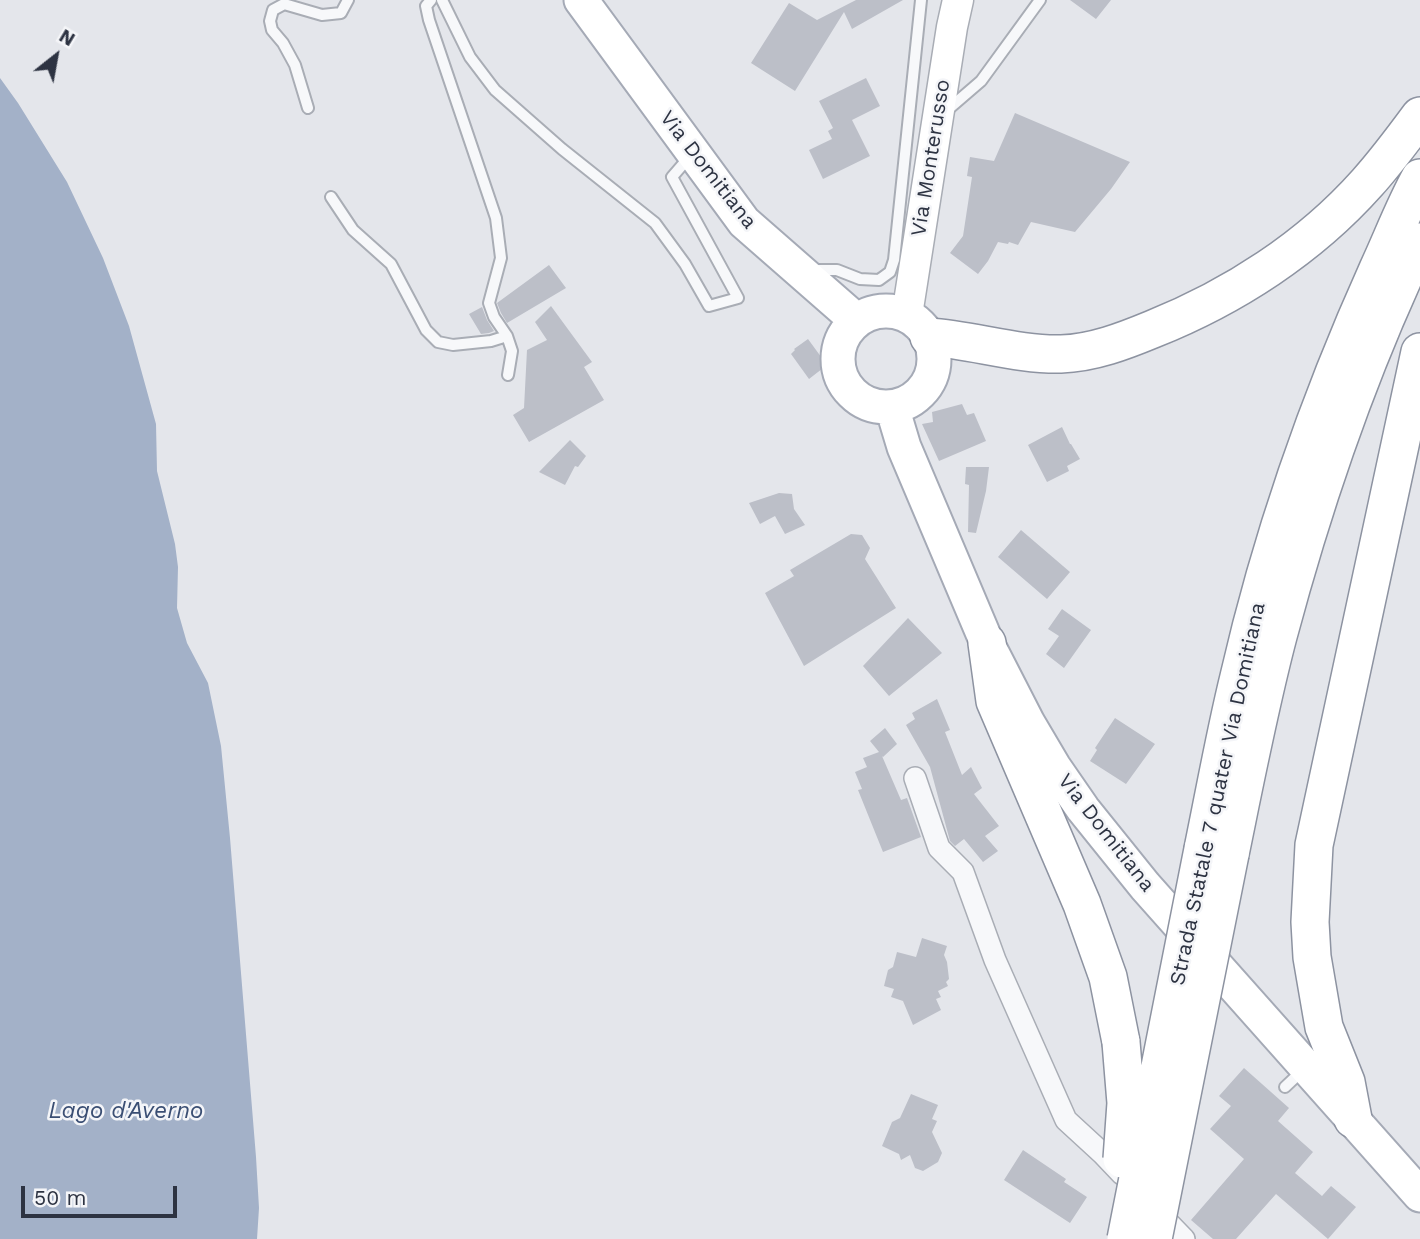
<!DOCTYPE html>
<html>
<head>
<meta charset="utf-8">
<style>
  body { margin:0 }
  #map { position:relative; width:1420px; height:1239px; overflow:hidden; background:#e4e6eb; font-family:"Work Sans",sans-serif }
  canvas { display:block }
  .north { position:absolute; left:21px; top:21px; width:70px; height:70px; -webkit-text-stroke:5px #f4f5f8; paint-order:stroke; rotate:31deg; font-size:19px; font-weight:700; line-height:28px; text-align:center; color:#2d3342 }
  .north::after { content:''; display:block; margin:auto; width:24px; height:32px; background:#2d3342; clip-path:polygon(50% 0,100% 100%,50% 72%,0 100%) }
  .scale { position:absolute; left:21px; top:1186px; width:156px; height:32px; box-sizing:border-box; border:4px solid #2d3342; border-top:0; padding-left:9px; font-size:21px; line-height:24px; white-space:nowrap; color:#2d3342; -webkit-text-stroke:5px #f4f5f8; paint-order:stroke }
</style>
</head>
<body>
<div id="map">
<canvas width="1420" height="1239"></canvas>
<div class="north">N</div>
<div class="scale">50 m</div>
</div>
<script>
const ctx = document.querySelector('canvas').getContext('2d');
ctx.lineJoin = 'round';
function fillPath(path, color) { ctx.fillStyle = color; ctx.fill(path, 'evenodd'); }
function stroke(path, color, width, dash) { ctx.strokeStyle = color; ctx.lineWidth = width; ctx.lineCap = dash ? 'butt' : 'round'; ctx.setLineDash(dash || []); ctx.stroke(path); }
function drawText(font, color, halo, rows, align = 'center') {
  ctx.font = font + ' "Work Sans",sans-serif'; ctx.lineWidth = 5; ctx.setLineDash([]); ctx.textBaseline = 'middle'; ctx.strokeStyle = halo; ctx.fillStyle = color; for (const [text, x, y, turn = 0] of rows) {
    ctx.save(); ctx.translate(x, y); ctx.rotate((+turn || 0) * Math.PI / 180); ctx.textAlign = isNaN(turn) ? turn : align; if (halo) ctx.strokeText(text, 0, 0); ctx.fillText(text, 0, 0); ctx.restore();
  }
}
fillPath(new Path2D(`
  M0 78 18 103 67 182 103 258 129 326 156 424 157 471 175 544 178 567 177 608 187 643 208 683 221 746 230 838 256 1157 259 1208 257 1239H0Z`), '#a3b1c8');
fillPath(new Path2D(`
  M856 0H903L852 29 844 12 795 91 751 63 789 3 817 20Z
  M1070 0H1111L1096 19Z
  M866 78 880 106 852 120 870 156 823 179 809 150 832 139 828 131 833 128 819 101Z
  M1015 113 1130 162 1111 189 1075 232 1031 222 1018 245 1009 242 1008 244 998 242 988 261 978 274 950 253 963 236 972 177 967 176 970 157 994 161Z
  M549 265 566 288 507 323 501 313 497 303Z
  M551 306 592 362 584 367 604 400 529 442 513 415 524 408 527 350 547 340 535 322Z
  M482 307 487 320 494 331 489 333 481 334 469 314Z
  M808 339 827 365 809 379 791 354 795 350 794 349Z
  M962 404 967 415 974 413 986 441 939 461 922 424 933 422 932 412Z
  M1062 427 1070 444H1071L1080 459 1067 466 1069 471 1047 482 1028 445Z
  M570 440 586 456 578 467 575 466 565 485 539 472Z
  M966 467H989L986 491 976 533 968 532 969 485 965 484Z
  M779 493 792 494 794 509 805 525 785 534 775 516 760 524 749 503Z
  M1021 530 1070 572 1047 599 998 557Z
  M851 534 862 535 870 548 865 559 896 608 804 666 765 593 794 576 790 570Z
  M1062 609 1091 630 1064 668 1046 654 1059 636 1048 629Z
  M908 618 942 653 889 696 863 666Z
  M937 699 950 730 945 732 962 775 971 767 982 788 974 794 999 826 985 836 998 851 983 862 964 839 955 846 950 841 930 767 906 725 915 719 912 713Z
  M1115 718 1155 744 1126 784 1090 761 1097 750 1095 748Z
  M885 728 897 744 883 757 882 756 901 800 907 798 921 837 883 852 858 790 862 789 855 772 867 767 863 758 879 752 870 741Z
  M922 938 947 946 944 955 947 962 949 979 946 982 948 986 938 991 941 997 936 999 941 1010 913 1025 903 1001 891 997 894 989 884 986 888 970 893 967 897 952 916 957Z
  M1244 1068 1289 1108 1278 1121 1313 1152 1295 1173 1322 1196 1331 1186 1356 1207 1328 1239 1276 1194 1236 1239H1213L1191 1220 1244 1159 1210 1129 1231 1106 1219 1096Z
  M911 1094 938 1105 932 1119 937 1121 932 1132 942 1153 938 1162 923 1171 915 1168 910 1155 901 1160 899 1154 882 1146 892 1122 900 1118Z
  M1023 1150 1066 1179 1064 1182 1087 1197 1070 1223 1004 1180Z`), '#bcbfc8');
const lane = new Path2D(`
  M431 0 426 6 429 20 496 218 501 258 489 303 494 317 507 336 512 351 508 375
  M442 0 470 57 495 90 562 149 655 223 685 264 709 306 738 298 672 177 691 155
  M308 108 295 65 283 43 272 30 270 21 273 10 284 4 322 15 341 13 348 0
  M945 112 981 81 1040 0
  M331 197 353 230 391 264 426 330 438 342 453 345 491 341 507 336
  M813 274 819 270H837L860 279 879 280 890 272 894 260 921 0
  M1285 1087 1303 1070`);
const street = new Path2D(`
  M915 778 939 848 963 872 995 960 1066 1120 1103 1154 1122 1174
  M1154 1208 1184 1239`);
const secondary = new Path2D(`
  M907 315 952 27 958 0`);
const primary = new Path2D(`
  M581 0 744 222 856 320
  M838 359a48 48 0 1 1 96 0a48 48 0 1 1-96 0Z
  M892 407 904 447 987 643 1028 723 1054 767 1083 809 1145 886 1420 1195`);
const highway = new Path2D(`
  M929 337C973 340 1017 355 1061 354 1093 353 1124 341 1153 329 1233 297 1309 248 1367 183 1386 162 1403 139 1420 116
  M987 643 995 701 1082 904 1108 977 1121 1042
  M1203 849C1215 791 1225 734 1239 677 1271 537 1319 400 1378 269 1392 239 1404 207 1420 178
  M1230 854C1245 781 1259 708 1278 636 1314 501 1360 367 1420 242
  M1353 1119 1346 1082 1324 1027 1312 957 1310 922 1314 845 1420 352`);
stroke(lane, '#a9adb5', 14);
stroke(street, '#a9adb5', 24);
stroke(secondary, '#a9adb5', 33);
stroke(primary, '#a5aab6', 37);
stroke(highway, '#8d93a1', 40);
stroke(lane, '#f7f8fa', 10);
stroke(street, '#f7f8fa', 21);
stroke(secondary, '#fff', 30);
stroke(primary, '#fff', 33);
stroke(highway, '#fff', 37);
const highwayBridge = new Path2D(`
  M1121 1042 1126 1103 1122 1159
  M1126 1239 1203 849
  M1153 1239 1230 854`);
stroke(highwayBridge, '#8d93a1', 40, []);
stroke(highwayBridge, '#fff', 37);
drawText('21px', '#2d3342', '#f4f5f8', [
  ["Via Monterusso",931,158,-81],
  ["Via Domitiana",708,170,52],
  ["Strada Statale 7 quater Via Domitiana",1218,794,-78],
  ["Via Domitiana",1106,833,52]
]);
drawText('italic 23px', '#3a4e73', '#f4f5f8', [
  ["Lago d'Averno",126,1111]
]);
</script>
</body>
</html>
